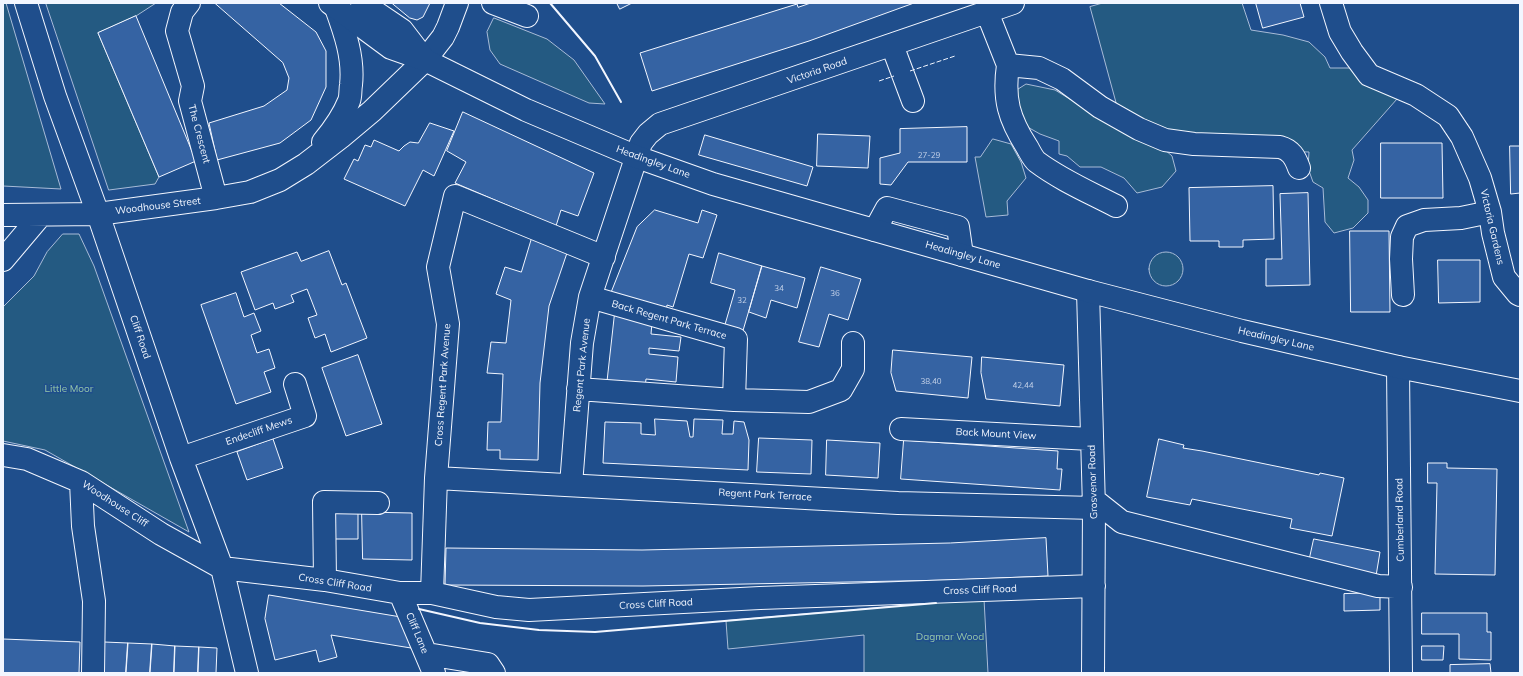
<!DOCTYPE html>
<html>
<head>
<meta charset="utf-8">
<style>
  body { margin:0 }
  #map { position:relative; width:1523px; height:676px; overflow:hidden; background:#1f4e8c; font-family:Mulish,sans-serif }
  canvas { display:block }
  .frame { position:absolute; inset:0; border:4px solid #f2f6ff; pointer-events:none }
</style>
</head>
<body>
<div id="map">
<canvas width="1523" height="676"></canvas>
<div class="frame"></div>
</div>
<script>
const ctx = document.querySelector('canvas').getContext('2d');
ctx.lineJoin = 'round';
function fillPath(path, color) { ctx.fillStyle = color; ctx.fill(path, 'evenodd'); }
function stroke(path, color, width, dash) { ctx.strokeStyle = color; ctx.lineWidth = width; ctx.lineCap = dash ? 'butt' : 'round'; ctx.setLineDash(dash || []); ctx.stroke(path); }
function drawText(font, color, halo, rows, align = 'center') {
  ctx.font = font + ' Mulish,sans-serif'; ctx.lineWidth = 3; ctx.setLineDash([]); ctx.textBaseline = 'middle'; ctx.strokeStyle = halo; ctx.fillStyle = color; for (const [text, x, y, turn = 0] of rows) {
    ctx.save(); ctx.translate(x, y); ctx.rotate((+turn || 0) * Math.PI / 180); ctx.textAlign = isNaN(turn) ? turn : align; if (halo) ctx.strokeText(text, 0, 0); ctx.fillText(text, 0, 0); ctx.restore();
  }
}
const green = new Path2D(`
  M3 3H6L61 189 3 186Z
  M46 3H156L136 16 98 33 159 177 155 184 109 190Z
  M1103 3H1242L1251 30 1283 35 1309 42 1325 57 1330 68H1354L1397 99 1352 150 1354 160 1348 178 1359 187 1368 200V213L1353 228 1334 233 1325 222 1323 188 1313 182 1308 168 1309 152 1164 149 1172 156 1176 171 1162 187 1137 193 1124 178 1101 167H1080L1067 156 1059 154V141L1040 134 1024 125 1015 91 1026 84 1055 90 1124 132 1090 7Z
  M494 18 547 39 574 60 605 104 589 103 500 64 490 50 487 32Z
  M993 139 1011 144 1021 162 1026 178 1007 201 1008 215 986 217 975 157H980Z
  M63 234H79L94 266 189 532 45 450 3 441V307L34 276 47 252Z
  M1149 269a17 17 0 1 1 34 0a17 17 0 1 1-34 0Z
  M984 599 988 673H864V635L728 649 726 621Z`);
fillPath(green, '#245a82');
stroke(green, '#a8bbd7', 1);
const building = new Path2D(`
  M215 3H279L316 32 326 51V87L311 120 280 143 217 160 209 123 264 106 287 90 289 78 283 63Z
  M392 3H430L423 17 417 20 410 18Z
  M617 3H632L620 9Z
  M811 3H914L809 41 652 91 640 53 797 4 798 7Z
  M1256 3H1300L1304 17 1263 28Z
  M136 16 196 161 159 177 98 33Z
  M463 112 594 173 578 216 561 210 556 226 455 183 466 162 447 151Z
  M430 123 454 131 434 176 423 170 405 206 344 179 354 159 358 161 365 145 371 147 374 140 399 151 404 146 410 142 418 143Z
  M967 127V162H908L891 185 880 184V158L900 153V129Z
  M818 134 870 136 868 168 817 166Z
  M705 135 813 167 807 186 699 155Z
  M1381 143H1442L1443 198H1381Z
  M1510 146H1520V193L1511 194Z
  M1273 186 1274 239 1243 240V247H1219V241H1190L1189 188Z
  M1308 193 1310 285 1266 286V259H1282L1280 194Z
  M655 210 698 223 702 210 717 215 703 258 689 254 673 307 667 305 666 311 610 295 637 227Z
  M1350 231H1389L1390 312H1351Z
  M532 238 568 250 549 306 540 383 538 460 500 459V450H487L488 422H501L503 374 487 373 491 342 506 343 511 300 496 294 505 267 521 272Z
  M329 251 342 285 346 283 367 338 331 352 325 334 315 338 308 318 317 315 307 289 291 295 294 302 275 309 273 303 255 310 241 272 297 252 301 261Z
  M719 253 762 266 742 334 724 328 735 290 711 283Z
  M1438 260H1480V302L1439 303Z
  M762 266 805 278 797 308 771 300 766 318 749 312Z
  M821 267 861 279 848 320 829 314 819 347 799 342Z
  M236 293 244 317 254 313 261 331 251 335 257 353 269 349 275 368 264 372 271 392 236 404 201 305Z
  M615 313 652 323 651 334 681 337 679 351 649 348V354L678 357 676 382 646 379 645 388 607 385Z
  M893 350 972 357 968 398 896 391 891 373Z
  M358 355 382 424 346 436 322 368Z
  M982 357 1064 365 1060 406 986 399 981 373Z
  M655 419 687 421 690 437H693L694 419 723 420 722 434H733L734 421 744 422 749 440 748 470 603 463 605 422 641 423V434L655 435Z
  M759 438 812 440 811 474 757 472Z
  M273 439 283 468 247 480 237 452Z
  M1159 439 1184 445 1183 448 1202 451 1319 475 1320 473 1344 478 1332 536 1290 528 1292 519 1192 499 1190 505 1147 497Z
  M827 440 880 443 878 478 826 475Z
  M904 440 1058 451 1057 469H1062L1060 490 901 479Z
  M1428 463H1447V468L1497 469 1495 575 1435 574 1437 483H1428Z
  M328 512H358V539H328Z
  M362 512 412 513V560L363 559Z
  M1046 538 1048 576 952 580 643 586 445 585 446 548 642 550 950 543Z
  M1314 539 1380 552 1376 576 1309 562Z
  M1380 593V610L1344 611V594Z
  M269 595 401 617 411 648 331 635 337 657 319 662 316 650 275 660 265 619Z
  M1422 613H1487V632H1491V660L1459 659V634H1422Z
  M3 639 80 642 79 673H3Z
  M104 642 128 643 126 673H103Z
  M128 643 152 644 150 673H126Z
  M152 644 175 646 174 673H150Z
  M175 646 199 647 198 673H174Z
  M1422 646H1444L1443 660H1422Z
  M199 647 217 648 216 673H198Z
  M1490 664 1491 673H1450V665Z`);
fillPath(building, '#3563a3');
stroke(building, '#f2f6ff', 1);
const minor = new Path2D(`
  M26 3 55 96 98 214 181 458 222 568 247 673
  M189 3 182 12 177 31 193 86 190 101 216 198
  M493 3 527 16
  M1331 3 1340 32 1352 52 1369 75 1416 95 1448 116 1462 137 1480 178 1490 212 1493 233 1504 277 1518 294 1520 295
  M987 12 1008 65 1039 68 1062 79 1100 107 1139 129 1165 140 1194 144 1280 147C1291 150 1295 157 1299 168
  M892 45 913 101
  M1008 65C1003 99 1009 119 1027 147 1030 152 1033 159 1037 162 1061 180 1089 192 1116 206
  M323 142C333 130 343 116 349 101 351 96 350 90 351 85 354 58 345 33 336 8
  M3 215 98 214 216 198 250 192 280 180 306 164 341 137 372 111 425 60 443 37 448 27 457 3
  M875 230 887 208 958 227 962 255
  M3 260 41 215
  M1088 291 1094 508 1093 673
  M1403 295 1401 259 1402 237 1407 226 1424 220 1461 218 1490 212
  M1398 367 1401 673
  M578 389 734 400 736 339 590 297
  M734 400 809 402 841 390 853 369V343
  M901 429 1091 439
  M3 455 27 459 81 482 161 534 222 568 325 580 400 593H432L496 607 529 610 760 598 1094 586
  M181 458 305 416 295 384
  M436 478 898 503 1094 508
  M81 482 83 526 94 601 93 673
  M571 485 582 343 590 297 641 143 648 134 660 124 1013 3
  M1093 499 1122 522 1378 586 1401 587
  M325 580 324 502 378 503
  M400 593 434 673
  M432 593 436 478 448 324 438 267 455 196 604 257
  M427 654 488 664 494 673`);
const highway = new Path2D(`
  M330 3 391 48 425 60 526 110 637 157 713 184 1088 291 1242 331 1398 367 1520 391
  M362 3 402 30 425 60`);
stroke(minor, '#f2f6ff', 24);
stroke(highway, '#f2f6ff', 24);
stroke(minor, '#1f4e8c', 22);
stroke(highway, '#1f4e8c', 22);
stroke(new Path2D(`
  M910 71 955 56
  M879 81 894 76`), '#f2f6ff', 1, [5, 2]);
stroke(new Path2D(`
  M550 3 595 56 621 102
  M419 609 480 623 539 630 595 632 936 603`), '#f2f6ff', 2);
drawText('8px', '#c3d1e8', null, [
  ["27-29",929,156],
  ["34",779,289],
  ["36",835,294],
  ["32",742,301],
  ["38,40",931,382],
  ["42,44",1023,386]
]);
drawText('10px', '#f2f6ff', '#1f4e8c', [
  ["Victoria Road",817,71,-19],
  ["The Crescent",199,134,75],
  ["Headingley Lane",653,162,20],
  ["Woodhouse Street",158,206,-7],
  ["Victoria Gardens",1492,227,77],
  ["Headingley Lane",963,255,16],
  ["Back Regent Park Terrace",669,320,16],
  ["Cliff Road",140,337,71],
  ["Headingley Lane",1276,339,13],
  ["Regent Park Avenue",582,365,-84],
  ["Cross Regent Park Avenue",443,385,-86],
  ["Endecliff Mews",259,431,-19],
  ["Back Mount View",996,434,3],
  ["Grosvenor Road",1093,482,-92],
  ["Regent Park Terrace",765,495,3],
  ["Woodhouse Cliff",115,504,33],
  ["Cumberland Road",1400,520,-91],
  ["Cross Cliff Road",335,583,9],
  ["Cross Cliff Road",980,590,-2],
  ["Cross Cliff Road",656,604,-3],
  ["Cliff Lane",417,633,67]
]);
drawText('10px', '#97c8a6', '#1f4e8c', [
  ["Little Moor",69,389],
  ["Dagmar Wood",950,637]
]);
</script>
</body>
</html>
